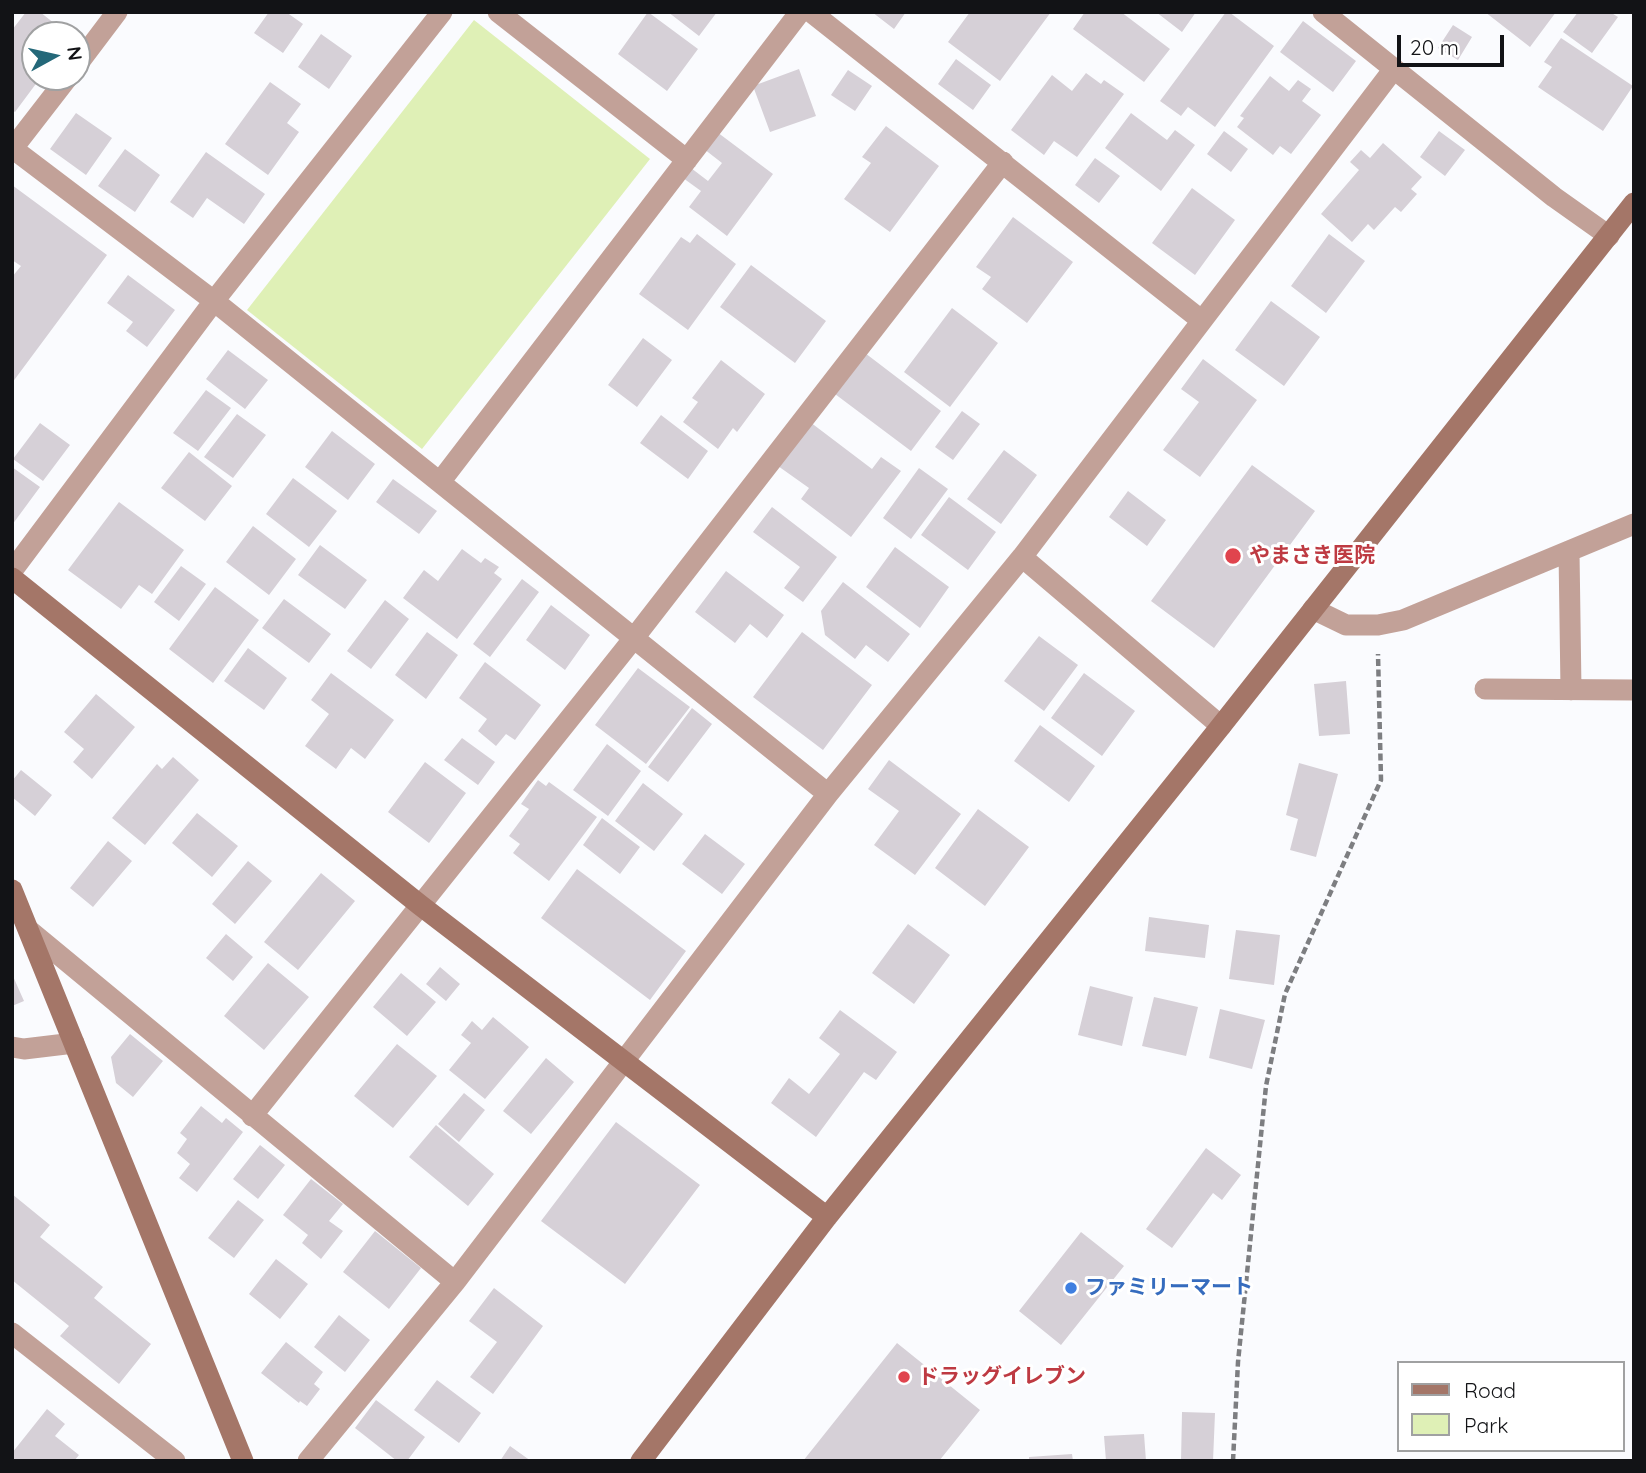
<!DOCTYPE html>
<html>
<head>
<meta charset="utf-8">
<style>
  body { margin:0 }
  #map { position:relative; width:1646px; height:1473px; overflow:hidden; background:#fafbfe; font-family:Quicksand,sans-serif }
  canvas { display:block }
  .frame { position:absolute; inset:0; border:14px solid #121316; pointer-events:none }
  .legend { position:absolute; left:1397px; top:1361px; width:228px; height:91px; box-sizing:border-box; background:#fff; border:2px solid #a0a1a2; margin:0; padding:9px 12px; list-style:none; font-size:21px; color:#121316 }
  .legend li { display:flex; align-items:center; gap:14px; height:35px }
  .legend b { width:35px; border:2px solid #a0a1a2 }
  .north { position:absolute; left:21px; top:21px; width:70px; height:70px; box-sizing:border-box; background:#fff; border:2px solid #a0a1a2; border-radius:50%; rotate:82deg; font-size:19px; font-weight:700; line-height:28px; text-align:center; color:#121316 }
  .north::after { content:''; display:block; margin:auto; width:24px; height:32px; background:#246879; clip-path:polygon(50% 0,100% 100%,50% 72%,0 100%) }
  .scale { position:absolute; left:1397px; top:35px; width:107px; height:32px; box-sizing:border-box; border:4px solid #121316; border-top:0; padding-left:9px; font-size:21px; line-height:24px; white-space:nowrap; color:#121316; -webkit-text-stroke:5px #fff; paint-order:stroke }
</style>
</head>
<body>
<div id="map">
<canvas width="1646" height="1473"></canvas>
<div class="frame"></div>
<ul class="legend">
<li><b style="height:9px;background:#a47668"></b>Road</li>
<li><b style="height:19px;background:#dff0b6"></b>Park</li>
</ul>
<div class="north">N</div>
<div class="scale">20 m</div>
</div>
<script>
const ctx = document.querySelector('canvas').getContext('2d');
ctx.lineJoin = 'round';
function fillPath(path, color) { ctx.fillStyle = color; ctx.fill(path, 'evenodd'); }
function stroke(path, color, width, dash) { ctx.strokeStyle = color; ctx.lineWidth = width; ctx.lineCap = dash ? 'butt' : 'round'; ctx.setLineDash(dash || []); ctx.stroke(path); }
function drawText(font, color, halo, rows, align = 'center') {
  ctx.font = font + ' Quicksand,"Noto Sans JP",sans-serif'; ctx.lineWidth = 6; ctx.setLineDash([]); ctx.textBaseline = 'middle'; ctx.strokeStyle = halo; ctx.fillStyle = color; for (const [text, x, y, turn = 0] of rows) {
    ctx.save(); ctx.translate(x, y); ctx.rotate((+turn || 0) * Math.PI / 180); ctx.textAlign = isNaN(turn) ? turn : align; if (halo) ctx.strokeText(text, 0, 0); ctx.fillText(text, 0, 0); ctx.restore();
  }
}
fillPath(new Path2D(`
  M474 20 650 159 422 449 247 310Z`), '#dff0b6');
fillPath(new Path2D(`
  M26 12H40L69 35H35V77H41L15 112 12 110V30Z
  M269 12H286L303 24 283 53 254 33Z
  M648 12 698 49 667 91 618 54Z
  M668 12H717L699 36Z
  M872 12H906L894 29Z
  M970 12H1051L1000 81 948 42Z
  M1085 12H1121L1170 49 1144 82 1073 29Z
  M1156 12H1196L1182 32Z
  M1226 12H1229L1274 46 1215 127 1188 107 1181 116 1160 101Z
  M1485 12H1556L1530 47Z
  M1578 12H1610L1618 17 1592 53 1563 32Z
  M1303 21 1356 61 1333 92 1280 52Z
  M1453 25 1472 37 1458 60 1438 48Z
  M321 34 352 56 329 89 298 67Z
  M1561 38 1633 86 1603 131 1538 87 1552 67 1544 62Z
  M956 59 991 85 973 110 938 84Z
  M799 69 816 116 770 132 753 86Z
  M848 70 872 86 855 111 831 95Z
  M1086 73 1101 84 1104 80 1124 94 1077 157 1054 141 1044 155 1011 130 1052 75 1072 91Z
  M1270 76 1289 91 1298 80 1311 89 1302 101 1321 115 1291 154 1280 146 1273 155 1237 127 1244 118 1240 116Z
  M270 82 301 104 287 123 299 132 268 175 225 144Z
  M76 113 112 138 86 175 50 149Z
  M1131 113 1167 140 1175 130 1195 145 1161 191 1105 148Z
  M886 126 939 166 890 232 844 199 871 163 862 157Z
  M1224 131 1248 149 1231 172 1207 154Z
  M1439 131 1465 150 1445 176 1420 157Z
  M717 132 773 174 727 236 689 207 701 191 683 178 691 168 708 181 722 163 704 149Z
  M1383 143 1422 177 1411 189 1417 194 1401 212 1395 207 1374 230 1368 224 1352 242 1321 214 1359 170 1350 162 1361 150 1370 158Z
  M125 149 160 175 135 212 98 186Z
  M206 152 265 194 244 224 207 198 193 218 170 202Z
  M1095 158 1120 176 1099 203 1075 185Z
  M12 185 107 255 12 383V277L21 266 12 260Z
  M1192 188 1235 220 1195 275 1152 243Z
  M1013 217 1073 262 1027 323 982 289 991 277 976 267Z
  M697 234 736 264 688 330 639 294 681 237 690 243Z
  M1329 234 1365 261 1326 313 1291 286Z
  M751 265 826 321 795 363 720 307Z
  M128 275 175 310 147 347 126 331 133 322 107 303Z
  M1271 301 1320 337 1284 386 1235 350Z
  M952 308 998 343 950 407 904 372Z
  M643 338 672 360 637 407 608 385Z
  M228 350 268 380 245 409 206 379Z
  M865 353 941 411 911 451 835 394Z
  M1203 359 1257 400 1200 477 1163 450 1199 402 1181 389Z
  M721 360 765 394 737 432 733 428 718 449 683 422 698 402 692 398Z
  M206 390 231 408 198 451 173 433Z
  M962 411 980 424 953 460 935 447Z
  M237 414 266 435 233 478 204 457Z
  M661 415 708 451 688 479 640 443Z
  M810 422 872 469 881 457 901 471 851 537 801 499 809 488 778 466Z
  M40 423 70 445 43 481 13 459Z
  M332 431 375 464 348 500 305 467Z
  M1004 450 1037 475 1001 524 967 499Z
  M189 452 232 486 205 521 161 488Z
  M1252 465 1315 511 1214 648 1151 601Z
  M12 467 40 487 12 525Z
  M919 468 948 489 911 539 883 518Z
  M293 478 337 511 309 547 266 514Z
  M393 479 437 511 419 534 376 502Z
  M1128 491 1166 520 1147 546 1109 517Z
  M949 497 996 532 968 570 921 535Z
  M119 502 184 550 152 594 139 585 121 609 68 570Z
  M772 507 837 557 803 602 784 588 800 567 753 532Z
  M253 526 296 559 269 595 226 562Z
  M320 545 367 580 345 609 298 575Z
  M895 547 949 587 920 628 866 587Z
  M462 549 481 563 485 558 499 567 494 573 502 579 457 639 403 598 424 570 438 581Z
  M181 566 206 584 179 621 154 602Z
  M726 571 784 615 767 638 750 624 735 643 695 612Z
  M522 579 539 592 490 657 473 644Z
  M843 582 910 634 888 662 866 645 855 659 825 635 821 611Z
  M215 587 259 620 213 683 169 649Z
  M284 599 331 634 309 663 262 628Z
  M385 600 409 619 371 669 347 651Z
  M551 605 590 635 565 670 526 640Z
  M427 632 458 655 426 699 395 675Z
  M802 632 872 685 823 750 753 697Z
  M1039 636 1078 665 1044 711 1004 681Z
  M248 648 287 678 264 710 224 681Z
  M485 662 541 705 515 740 506 734 496 746 478 731 487 719 459 698Z
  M638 668 690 707 646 764 595 725Z
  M331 673 394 720 365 759 351 748 336 769 305 746 329 714 311 700Z
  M1084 673 1135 711 1102 756 1051 718Z
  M1346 681 1350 734 1319 736 1314 684Z
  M96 694 135 727 92 779 73 762 84 749 64 732Z
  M692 708 712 724 668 782 648 767Z
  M1040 725 1095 766 1069 802 1014 761Z
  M462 738 495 762 478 785 444 760Z
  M607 744 641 771 608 816 573 790Z
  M173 757 199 780 145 845 112 818 157 764 162 769Z
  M889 760 961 814 915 875 874 845 899 811 868 789Z
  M425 762 466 793 429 843 388 812Z
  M1299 763 1338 774 1316 857 1290 850 1298 819 1286 815Z
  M21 770 52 795 35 816 12 797V781Z
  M538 780 546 786 549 782 597 817 549 881 513 853 520 844 509 836 529 809 521 804Z
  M643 783 683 814 654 851 615 821Z
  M978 809 1029 847 985 906 935 868Z
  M197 813 238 846 212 877 172 843Z
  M602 818 640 847 620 874 583 845Z
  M705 834 745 864 722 894 682 864Z
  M108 841 132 861 93 907 70 888Z
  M248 861 272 881 235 924 212 904Z
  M577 869 686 951 650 1000 541 918Z
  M321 873 355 901 298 970 264 942Z
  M1149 917 1209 925 1205 958 1145 951Z
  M908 924 950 955 914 1004 872 973Z
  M1236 930 1280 935 1274 985 1229 979Z
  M226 934 253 957 233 981 206 958Z
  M268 963 309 997 264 1050 224 1016Z
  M440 967 460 984 446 1001 426 984Z
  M401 973 436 1002 407 1036 373 1007Z
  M12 974 24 1001 12 1006Z
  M1090 986 1133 997 1122 1046 1078 1035Z
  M1154 997 1198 1007 1186 1056 1142 1046Z
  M1220 1009 1265 1020 1252 1069 1209 1058Z
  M840 1010 897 1052 876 1080 864 1072 816 1137 771 1103 789 1078 809 1094 840 1054 819 1038Z
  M493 1017 529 1047 485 1099 449 1070 471 1043 461 1035 472 1021 482 1030Z
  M130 1034 163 1061 133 1097 116 1083 111 1057Z
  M397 1044 437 1076 393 1128 354 1096Z
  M546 1058 574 1082 531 1134 503 1111Z
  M464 1093 485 1110 459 1142 438 1124Z
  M201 1106 222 1123 226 1118 243 1132 197 1192 179 1178 190 1164 177 1153 187 1139 180 1133Z
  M616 1122 700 1185 625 1284 541 1221Z
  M436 1125 494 1174 468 1206 409 1157Z
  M260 1145 285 1165 258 1199 233 1179Z
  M1206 1148 1241 1175 1222 1200 1213 1193 1172 1248 1146 1229Z
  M311 1179 343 1204 329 1221 343 1231 321 1259 302 1243 308 1235 283 1215Z
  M12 1194 50 1225 40 1237 103 1287 94 1298 151 1344 119 1384 60 1336 69 1326 12 1280Z
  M238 1200 264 1220 234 1258 208 1238Z
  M375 1231 421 1268 389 1309 343 1272Z
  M1081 1232 1124 1266 1061 1345 1019 1311Z
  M276 1259 308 1284 280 1319 249 1294Z
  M494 1288 543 1326 493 1394 470 1377 497 1342 469 1321Z
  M339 1315 370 1340 345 1372 314 1347Z
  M286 1342 323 1372 314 1384 320 1389 307 1406 300 1401 299 1403 261 1373Z
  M897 1343 980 1410 939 1461H803Z
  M437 1380 481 1413 459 1443 414 1410Z
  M376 1400 425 1437 407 1461H397L355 1428Z
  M47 1409 65 1424 55 1436 79 1455 74 1461H12V1453Z
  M1182 1412 1215 1413 1213 1461H1181Z
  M1144 1434 1146 1461H1106L1104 1436Z
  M510 1446 531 1461H500Z
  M1072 1454 1073 1461H1029V1457Z`), '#d6d0d7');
stroke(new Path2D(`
  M1233 1461 1238 1362 1266 1086 1285 994 1381 780 1378 654`), '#7d7e81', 4.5, [7, 3.5]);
stroke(new Path2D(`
  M498 12 687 160
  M811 12 1201 320
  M1323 12 1554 197 1609 236
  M77 65 117 12
  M12 148 214 301 828 794 455 1282 308 1461
  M13 148 68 77
  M440 482 800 12
  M1569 551 1571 690
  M1022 557 1221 726
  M12 571 214 301 442 12
  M1313 609 1346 625H1378L1403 620 1634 524
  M1485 689 1634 690
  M828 794 1022 557 1393 70
  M30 931 455 1282
  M12 1047 24 1049 74 1043
  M252 1116 634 638 1003 162
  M12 1333 175 1461`), '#c2a198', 21);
stroke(new Path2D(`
  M12 578 420 905 827 1217
  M12 890 243 1461
  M641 1461 827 1217 1221 726 1634 203`), '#a47668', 21);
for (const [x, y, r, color] of [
  [1233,556,9,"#e0444e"],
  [1071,1288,7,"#3f7fe0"],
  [904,1377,7,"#e0444e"]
]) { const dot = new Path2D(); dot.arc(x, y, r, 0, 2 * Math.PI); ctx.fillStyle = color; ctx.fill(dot); stroke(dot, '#fff', 2.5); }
drawText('bold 21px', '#be3a42', '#fff', [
  ["やまさき医院",1249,556],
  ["ドラッグイレブン",918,1377]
], 'left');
drawText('bold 21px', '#366cbe', '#fff', [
  ["ファミリーマート",1085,1288]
], 'left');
</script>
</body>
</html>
